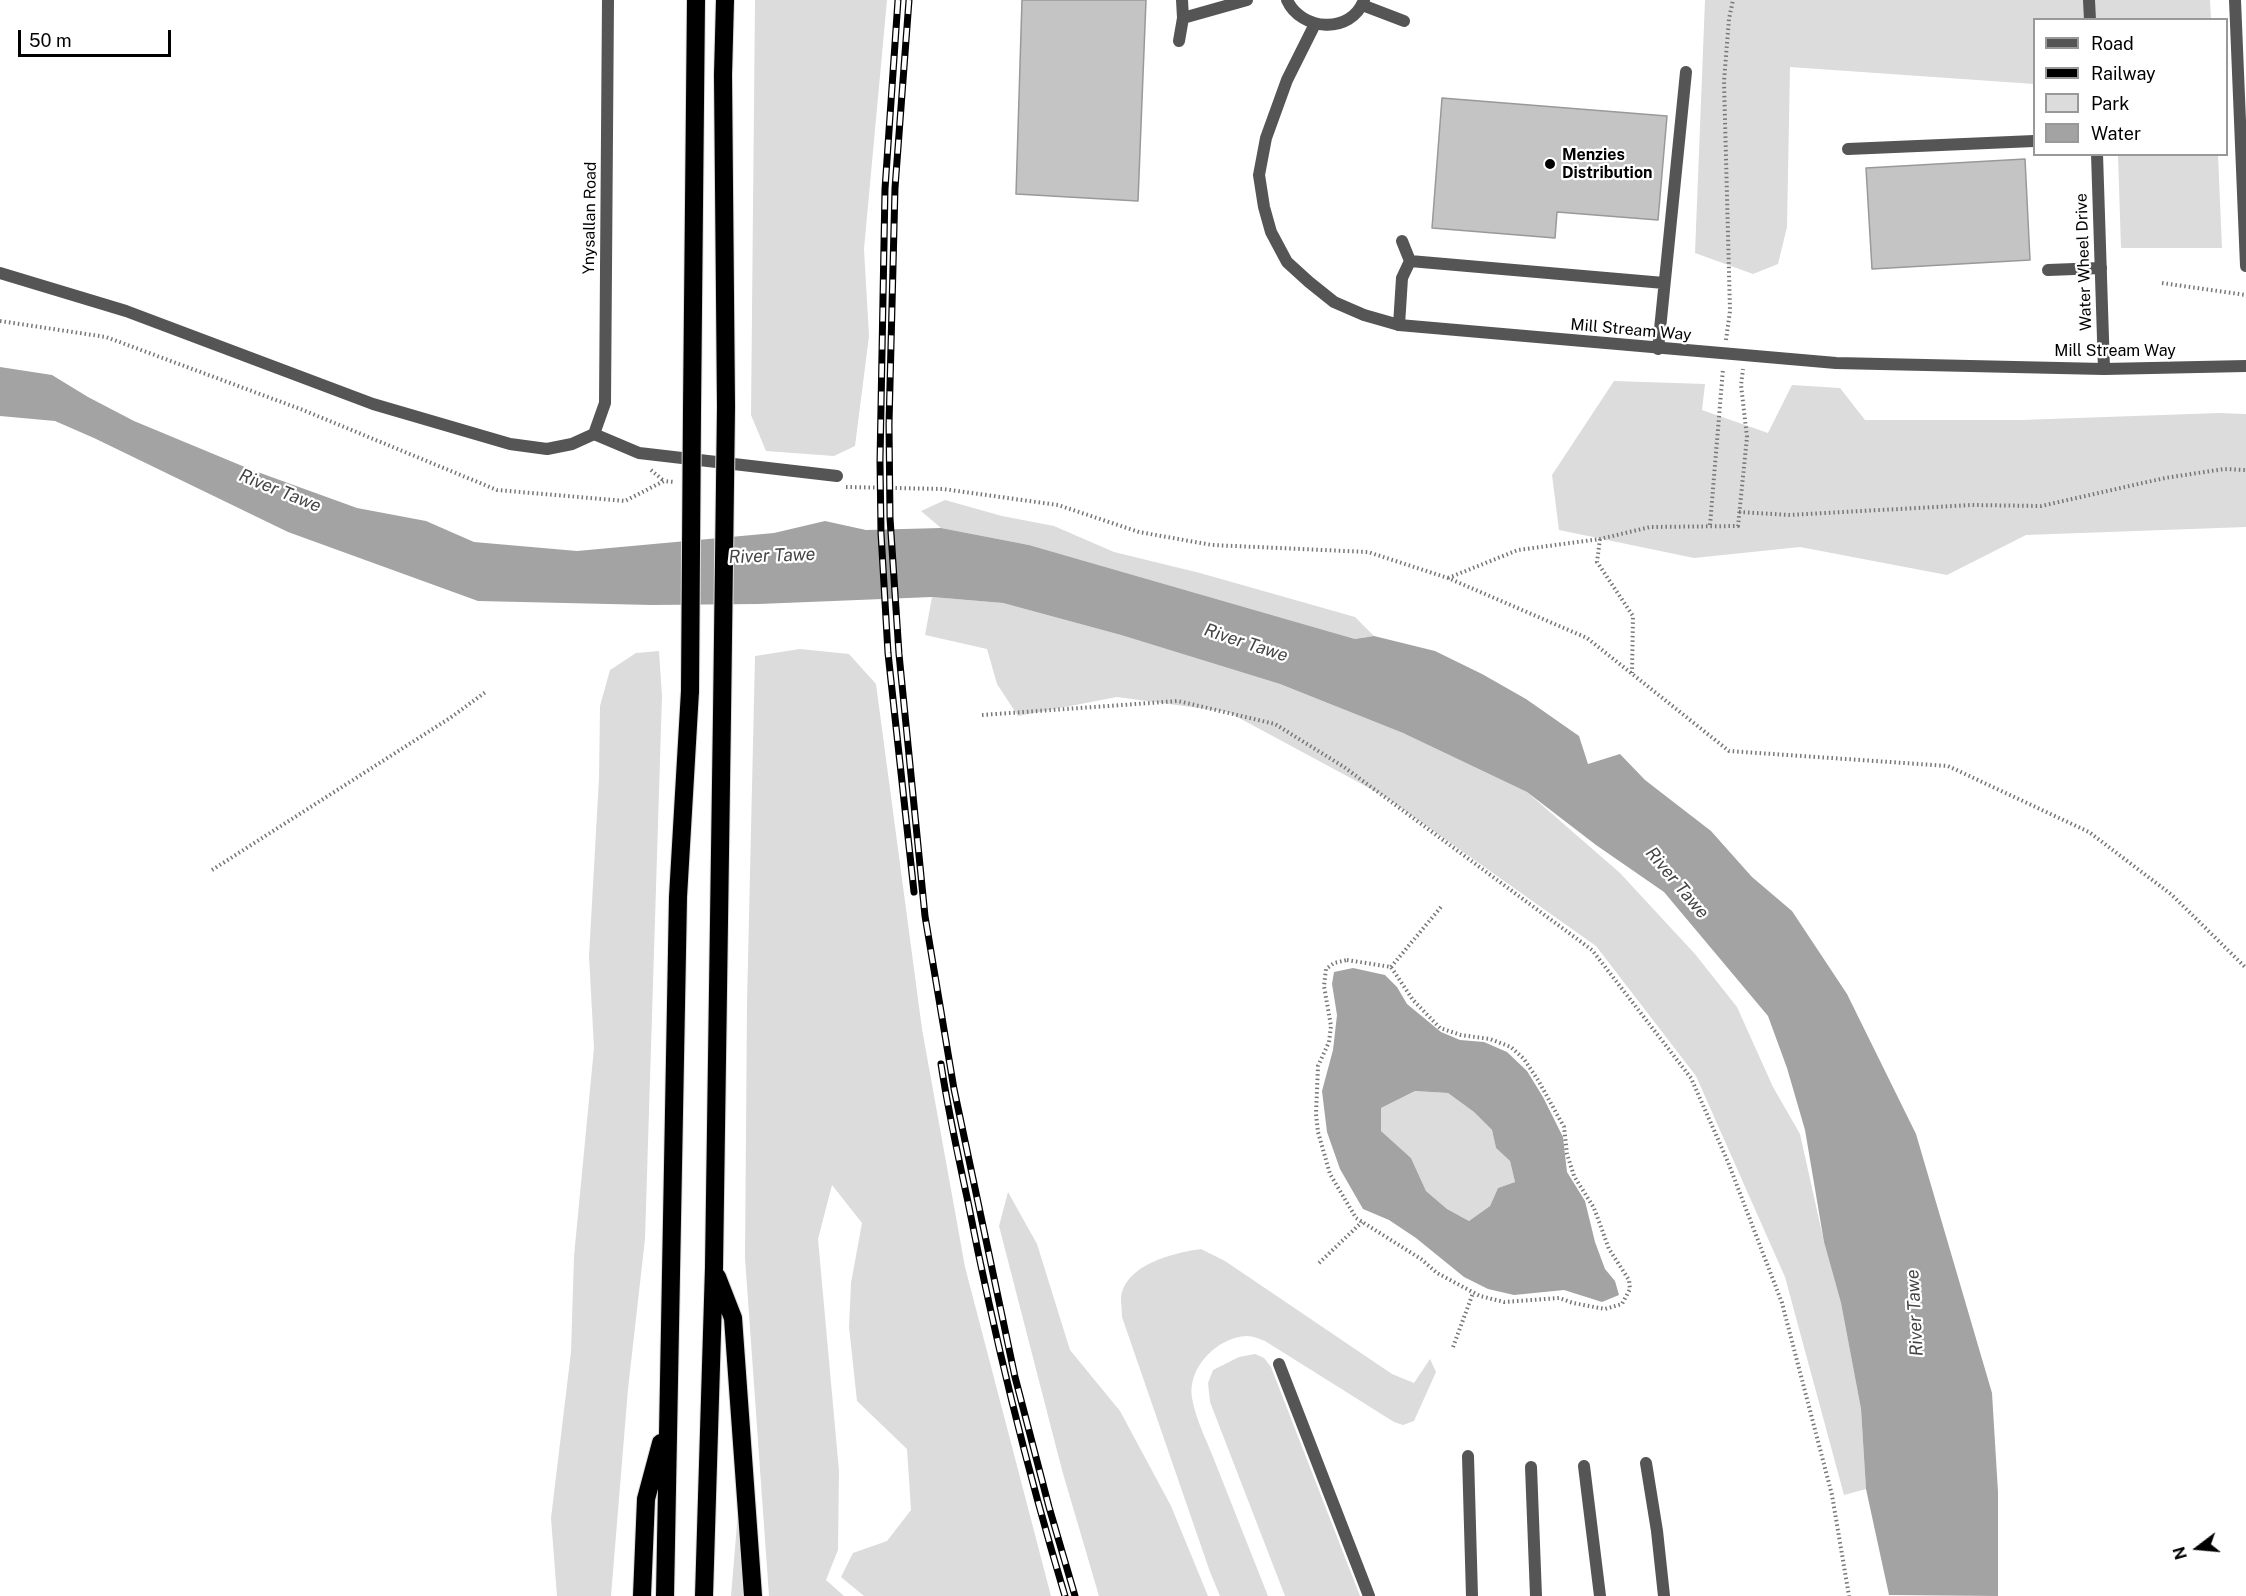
<!DOCTYPE html>
<html>
<head>
<meta charset="utf-8">
<style>
  body { margin:0 }
  #map { position:relative; width:2246px; height:1596px; overflow:hidden; background:#fff; font-family:"Public Sans",sans-serif }
  canvas { display:block }
  .legend { position:absolute; left:2033px; top:18px; width:195px; height:138px; box-sizing:border-box; background:#fff; border:2px solid #999; margin:0; padding:8px 10px; list-style:none; font-size:18px; color:#000 }
  .legend li { display:flex; align-items:center; gap:12px; height:30px }
  .legend b { width:30px; border:2px solid #999 }
  .north { position:absolute; left:2168px; top:1518px; width:60px; height:60px; -webkit-text-stroke:4px #fff; paint-order:stroke; rotate:254deg; font-size:16px; font-weight:700; line-height:24px; text-align:center; color:#000 }
  .north::after { content:''; display:block; margin:auto; width:21px; height:27px; background:#000; clip-path:polygon(50% 0,100% 100%,50% 72%,0 100%) }
  .scale { position:absolute; left:18px; top:30px; width:153px; height:27px; box-sizing:border-box; border:3px solid #000; border-top:0; padding-left:8px; font-size:18px; line-height:21px; white-space:nowrap; color:#000; -webkit-text-stroke:4px #fff; paint-order:stroke }
</style>
</head>
<body>
<div id="map">
<canvas width="2246" height="1596"></canvas>
<ul class="legend">
<li><b style="height:8px;background:#555"></b>Road</li>
<li><b style="height:8px;background:#000"></b>Railway</li>
<li><b style="height:16px;background:#dcdcdc"></b>Park</li>
<li><b style="height:16px;background:#a3a3a3"></b>Water</li>
</ul>
<div class="north">N</div>
<div class="scale">50 m</div>
</div>
<script>
const ctx = document.querySelector('canvas').getContext('2d');
ctx.lineJoin = 'round';
function fillPath(path, color) { ctx.fillStyle = color; ctx.fill(path, 'evenodd'); }
function stroke(path, color, width, dash) { ctx.strokeStyle = color; ctx.lineWidth = width; ctx.lineCap = dash ? 'butt' : 'round'; ctx.setLineDash(dash || []); ctx.stroke(path); }
function drawText(font, color, halo, rows, align = 'center') {
  ctx.font = font + ' "Public Sans",sans-serif'; ctx.lineWidth = 4.5; ctx.setLineDash([]); ctx.textBaseline = 'middle'; ctx.strokeStyle = halo; ctx.fillStyle = color; for (const [text, x, y, turn = 0] of rows) {
    ctx.save(); ctx.translate(x, y); ctx.rotate((+turn || 0) * Math.PI / 180); ctx.textAlign = isNaN(turn) ? turn : align; if (halo) ctx.strokeText(text, 0, 0); ctx.fillText(text, 0, 0); ctx.restore();
  }
}
fillPath(new Path2D(`
  M755 0H887L864 249 869 336 855 446 834 456 766 451 751 415Z
  M1705 0H2210L2211 19 2034 20V84L1790 67 1787 227 1778 264 1753 274 1695 253Z
  M2118 155H2218L2222 248H2121Z
  M1614 381 1705 384 1702 410 1768 433 1792 385 1840 388 1865 420H2021L2219 413 2246 414V527L2026 535 1947 575 1800 547 1694 558 1559 530 1552 475Z
  M945 500 1002 516 1054 526 1114 552 1200 573 1355 617 1374 636 1355 639 1029 545 941 528 921 511Z
  M932 597 1003 603 1121 635 1280 684 1403 733 1527 792 1620 873 1695 954 1737 1007 1773 1087 1800 1134 1824 1242 1841 1303 1861 1409 1866 1489 1844 1495 1785 1277 1696 1076 1596 946 1384 796 1228 712 1117 697 1018 716 997 684 987 649 925 635Z
  M800 649 849 654 876 684 922 1029 965 1267 1051 1596H864L841 1577 853 1553 887 1541 911 1510 907 1449 857 1401 849 1327 851 1283 862 1223 832 1185 818 1239 839 1471 838 1550 826 1580 844 1596H769L745 1258 747 1003 755 656Z
  M659 651 662 696 645 1239 628 1389 611 1596H557L551 1518 571 1352 574 1256 594 1048 589 956 599 778 600 706 610 670 636 653Z
  M1415 1091 1448 1093 1474 1112 1492 1130 1496 1148 1510 1161 1515 1182 1498 1188 1490 1206 1469 1221 1447 1209 1426 1191 1411 1158 1381 1131V1108Z
  M1008 1192 1037 1244 1070 1350 1120 1411 1171 1506 1208 1596H1099L1062 1470 999 1226Z
  M1201 1249 1225 1261 1392 1374 1414 1383 1430 1359 1436 1372 1414 1421 1403 1425 1394 1422 1265 1341C1260 1339 1252 1336 1247 1336 1217 1337 1187 1368 1192 1398 1196 1421 1209 1445 1217 1467 1234 1510 1251 1553 1268 1596H1220L1210 1572 1122 1317C1122 1311 1121 1304 1121 1298 1125 1264 1174 1253 1201 1249Z
  M1255 1354 1264 1358 1271 1367 1360 1596H1285L1210 1402 1208 1383 1213 1370 1239 1357Z
  M738 1512 744 1596H731Z`), '#dcdcdc');
fillPath(new Path2D(`
  M0 367 52 375 88 397 134 421 252 470 357 508 426 521 474 542 577 551 774 533 825 521 866 530 941 528 1029 545 1355 639 1374 636 1435 651 1482 674 1526 699 1579 736 1588 764 1620 754 1645 780 1711 831 1752 877 1792 911 1847 994 1916 1134 1992 1393 1998 1492V1596L1889 1595 1866 1489 1861 1409 1841 1303 1824 1242 1805 1130 1787 1068 1768 1016 1664 892 1596 845 1527 792 1403 733 1280 684 1121 635 1003 603 932 597 759 604 652 605 478 601 288 532 94 438 55 421 0 416Z
  M1353 968 1385 975 1397 987 1407 1004 1441 1032 1460 1040 1484 1042 1507 1052 1527 1071 1543 1097 1563 1137 1567 1172 1585 1201 1595 1242 1605 1269 1615 1281 1619 1295 1602 1302 1564 1290 1514 1295 1488 1289 1464 1277 1416 1238 1389 1220 1363 1209 1340 1169 1327 1132 1322 1091 1333 1050 1337 1015 1332 984 1334 972ZM1415 1091 1448 1093 1474 1112 1492 1130 1496 1148 1510 1161 1515 1182 1498 1188 1490 1206 1469 1221 1447 1209 1426 1191 1411 1158 1381 1131V1108Z`), '#a3a3a3');
const building = new Path2D(`
  M1022 0H1146L1138 201 1016 194Z
  M1442 98 1667 116 1658 220 1557 212 1555 238 1432 228Z
  M2025 159 2030 260 1872 269 1866 168Z`);
fillPath(building, '#c4c4c4');
stroke(building, '#999', 1.5);
const motorway = new Path2D(`
  M725 0 723 75 726 407
  M692 410 696 0
  M717 1277 733 1318 753 1596
  M642 1596 646 1499 661 1443
  M665 1596 678 897 690 691
  M704 1596 714 1267 722 714`);
stroke(motorway, '#dbdbdb', 20);
stroke(new Path2D(`
  M2162 283 2246 295
  M0 321 106 337 303 410 497 490 625 501 664 481 674 482
  M1726 340 1730 311 1724 81 1729 19 1733 0
  M651 470 664 481
  M846 487 943 489 1058 505 1139 532 1212 545 1368 552 1448 578 1587 638 1729 751 1948 766 2089 832 2172 895 2246 968
  M1739 512 1790 515 1971 505 2041 506 2165 478 2224 469 2246 470
  M1710 525 1723 369
  M1600 539 1597 562 1633 616 1632 673
  M1448 578 1518 550 1600 539 1650 527 1738 526 1747 437 1741 385 1743 369
  M982 715 1178 701 1275 724 1344 767 1592 950 1691 1078 1728 1162 1782 1303 1832 1495 1849 1596
  M212 870 450 718 487 691
  M1347 960 1391 967 1413 1000 1440 1028 1461 1035 1490 1039 1511 1047 1524 1059 1538 1080 1564 1127 1567 1154 1574 1176 1594 1208 1609 1249 1629 1280 1630 1289 1622 1304 1605 1309 1573 1303 1559 1298 1504 1302 1480 1296 1437 1273 1421 1259 1356 1218 1330 1174 1318 1132 1316 1114 1318 1066 1329 1042 1331 1026 1324 986 1326 969 1334 963Z
  M1391 967 1441 907
  M1319 1263 1362 1222
  M1453 1347 1473 1293`), '#777', 4, [1.5, 3]);
stroke(new Path2D(`
  M2235 0 2246 266
  M1362 5 1404 21
  M1183 18 1247 0
  M1179 41 1183 18 1182 0
  M1848 149 2034 141
  M1410 261 1664 283
  M2048 270 2101 268
  M1399 325 1402 278 1410 261 1402 241
  M1658 349 1686 72
  M1279 1364 1369 1596
  M1468 1456 1472 1596
  M1646 1463 1657 1531 1664 1596
  M1584 1466 1600 1596
  M1531 1467 1536 1596`), '#555', 12);
stroke(new Path2D(`
  M1287 0C1301 31 1351 35 1364 0
  M2089 0 2090 20
  M1315 24 1287 80 1266 138 1259 175 1264 207 1271 232 1287 262 1309 282 1334 302 1364 315 1399 325 1836 363 2104 369 2246 366
  M2097 154 2104 369
  M594 434 639 453 837 476`), '#555', 12);
stroke(new Path2D(`
  M0 273 126 311 373 404 510 444 547 449 572 444 594 434 605 403 608 0`), '#555', 12);
stroke(motorway, '#000', 18);
const rail = new Path2D(`
  M898 0 885 189 880 461 881 533 888 653 914 892
  M909 0 895 188 889 424 890 518 899 654 925 916 954 1089 1015 1377 1049 1507 1075 1596
  M941 1064C948 1110 958 1156 968 1202 994 1335 1026 1466 1065 1596`);
stroke(rail, '#000', 7);
stroke(rail, '#fff', 4.5, [14]);
const motorwayBridge = new Path2D(`
  M690 691 692 410
  M722 714 726 407`);
stroke(motorwayBridge, '#dbdbdb', 20, []);
stroke(motorwayBridge, '#000', 18);
for (const [x, y, r, color] of [
  [1550,164,6,"#000"]
]) { const dot = new Path2D(); dot.arc(x, y, r, 0, 2 * Math.PI); ctx.fillStyle = color; ctx.fill(dot); stroke(dot, '#fff', 2); }
drawText('bold 16px', '#000', '#fff', [
  ["Menzies",1562,155],
  ["Distribution",1562,173]
], 'left');
drawText('16px', '#000', '#fff', [
  ["Ynysallan Road",590,218,-89],
  ["Water Wheel Drive",2084,262,-92],
  ["Mill Stream Way",1631,330,5],
  ["Mill Stream Way",2115,351]
]);
drawText('italic 18px', '#444', '#fff', [
  ["River Tawe",280,491,22],
  ["River Tawe",772,556,-2],
  ["River Tawe",1246,643,18],
  ["River Tawe",1677,883,50],
  ["River Tawe",1915,1313,-93]
]);
</script>
</body>
</html>
